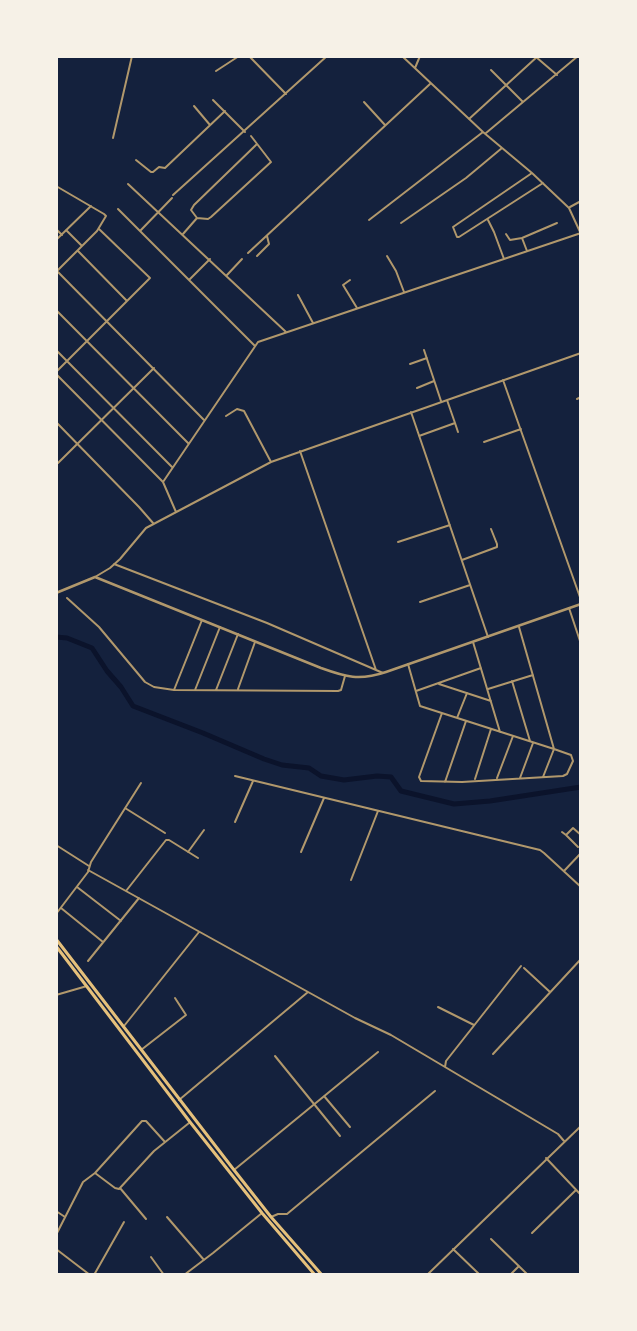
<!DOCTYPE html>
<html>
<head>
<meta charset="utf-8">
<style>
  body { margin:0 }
  #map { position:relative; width:637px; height:1331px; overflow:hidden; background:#14213d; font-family:Montserrat,sans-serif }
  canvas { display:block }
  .frame { position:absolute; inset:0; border:58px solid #f6f1e7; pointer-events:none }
</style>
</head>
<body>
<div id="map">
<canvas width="637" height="1331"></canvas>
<div class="frame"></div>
</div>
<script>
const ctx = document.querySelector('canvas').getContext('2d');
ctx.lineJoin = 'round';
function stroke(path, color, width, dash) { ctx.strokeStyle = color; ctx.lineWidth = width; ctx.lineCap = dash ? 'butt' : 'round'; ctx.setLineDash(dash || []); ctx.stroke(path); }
stroke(new Path2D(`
  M56 637 67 638 92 648 107 671 121 687 133 706 203 733 264 759 282 765 309 768 321 776 344 780 377 776 391 777 401 791 454 804 490 801 581 787`), '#0b132b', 5);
stroke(new Path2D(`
  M249 56 286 94
  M402 56 483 132 532 173 569 208 581 234
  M536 57 557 75
  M415 68 420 56
  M491 70 523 102
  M216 71 239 56
  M213 100 245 132
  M364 102 385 125
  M194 106 210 125
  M469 119 538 56
  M486 133 578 56
  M113 138 132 56
  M136 160 151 172H153L159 167 165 168 225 111
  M532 173 453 227 457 237H459L543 183
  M128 184 286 332
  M56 186 104 214 106 216 97 231 57 271
  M173 195 327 56
  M570 207 581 201
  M118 209 255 346
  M197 218 191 210 194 205 257 144
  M369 220 483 132
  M488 220 494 232 504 259
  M401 223 466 178 502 148
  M56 229 62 235
  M66 230 82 246
  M140 231 172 198
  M183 234 197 218 208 219 211 217 271 162 251 136
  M506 234 510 240 522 238
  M56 240 91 206
  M78 251 127 301
  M527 251 522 238 557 223
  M248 253 430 84
  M257 256 269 244 267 236
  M387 256 396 271 404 292
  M56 270 204 420
  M227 275 242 259
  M189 280 210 259
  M350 280 343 285 357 308
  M298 295 313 323
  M56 310 188 443
  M56 350 172 467
  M424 350 441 401
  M410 364 427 358
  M56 372 150 278 99 229
  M56 374 163 482
  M503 380 581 600
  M417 388 434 381
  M577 399 581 397
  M411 412 488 637
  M226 416 237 409 244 411 271 462
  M56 422 139 507 153 523
  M455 423 458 432
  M419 436 455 423 447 400
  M484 442 521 429
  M300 451 376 670
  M58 463 154 368
  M176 512 163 482 258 342 581 233
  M398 542 450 525
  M462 560 497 547V544L491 529
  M114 564 267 623 383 673
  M95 577 110 568 120 559 146 528 271 462 581 353
  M67 598 99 627 145 682 154 687 174 690 338 691 341 690 345 676
  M420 602 470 585
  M569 608 581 644
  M519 627 554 749 543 777
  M473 642 500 732
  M408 664 420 706 554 749 571 755 573 761 567 774 563 776 462 782 421 781 419 777 442 713
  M512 681 530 741
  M439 684 491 701
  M238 689 255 642
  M488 689 533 675
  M174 690 202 620
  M195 690 220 627
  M216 690 238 634
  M416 691 481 668
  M457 718 467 693
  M235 776 540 850 544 853 581 887
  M497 778 513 736
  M520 778 533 743
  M475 779 491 729
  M445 782 466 721
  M125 808 165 833
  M235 822 253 781
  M562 832 566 835
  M56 845 89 866
  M578 847 566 835 573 828 581 835
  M188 852 204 830
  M301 852 324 798
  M88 870 355 1018 391 1035 445 1067
  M564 871 581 853
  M351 880 378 811
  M77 887 121 921
  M126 891 166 840H169L198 858
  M61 908 103 942
  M56 914 88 872 91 862 141 783
  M88 961 139 898
  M521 966 446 1061 445 1067 558 1134 564 1141
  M524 968 550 992
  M56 995 87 986
  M438 1007 474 1025
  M124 1026 199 932
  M141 1050 186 1015 175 998
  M493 1054 581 959
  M275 1056 340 1136
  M324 1096 350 1127
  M179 1100 308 992
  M546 1158 581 1195
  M234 1170 378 1052
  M95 1173 142 1121H146L165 1142
  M120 1188 146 1219
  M56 1211 65 1217
  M167 1217 204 1260
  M271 1217 278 1214H287L435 1091
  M532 1233 576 1190
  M56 1235 83 1182 95 1173 115 1188 119 1189 154 1151 189 1123
  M491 1239 528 1275
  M56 1249 90 1275
  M453 1249 480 1275
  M151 1257 164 1275
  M94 1275 124 1222
  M184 1275 213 1253 262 1213
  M427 1275 581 1126
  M510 1275 519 1266`), '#b1986c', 2);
stroke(new Path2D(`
  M56 593 95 577 321 668C346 677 359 681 386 672L581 604`), '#b1986c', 2.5);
stroke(new Path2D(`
  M56 939 234 1170 271 1217 322 1275
  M56 946 190 1122 262 1213 315 1275`), '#e5c07b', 3);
</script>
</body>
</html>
